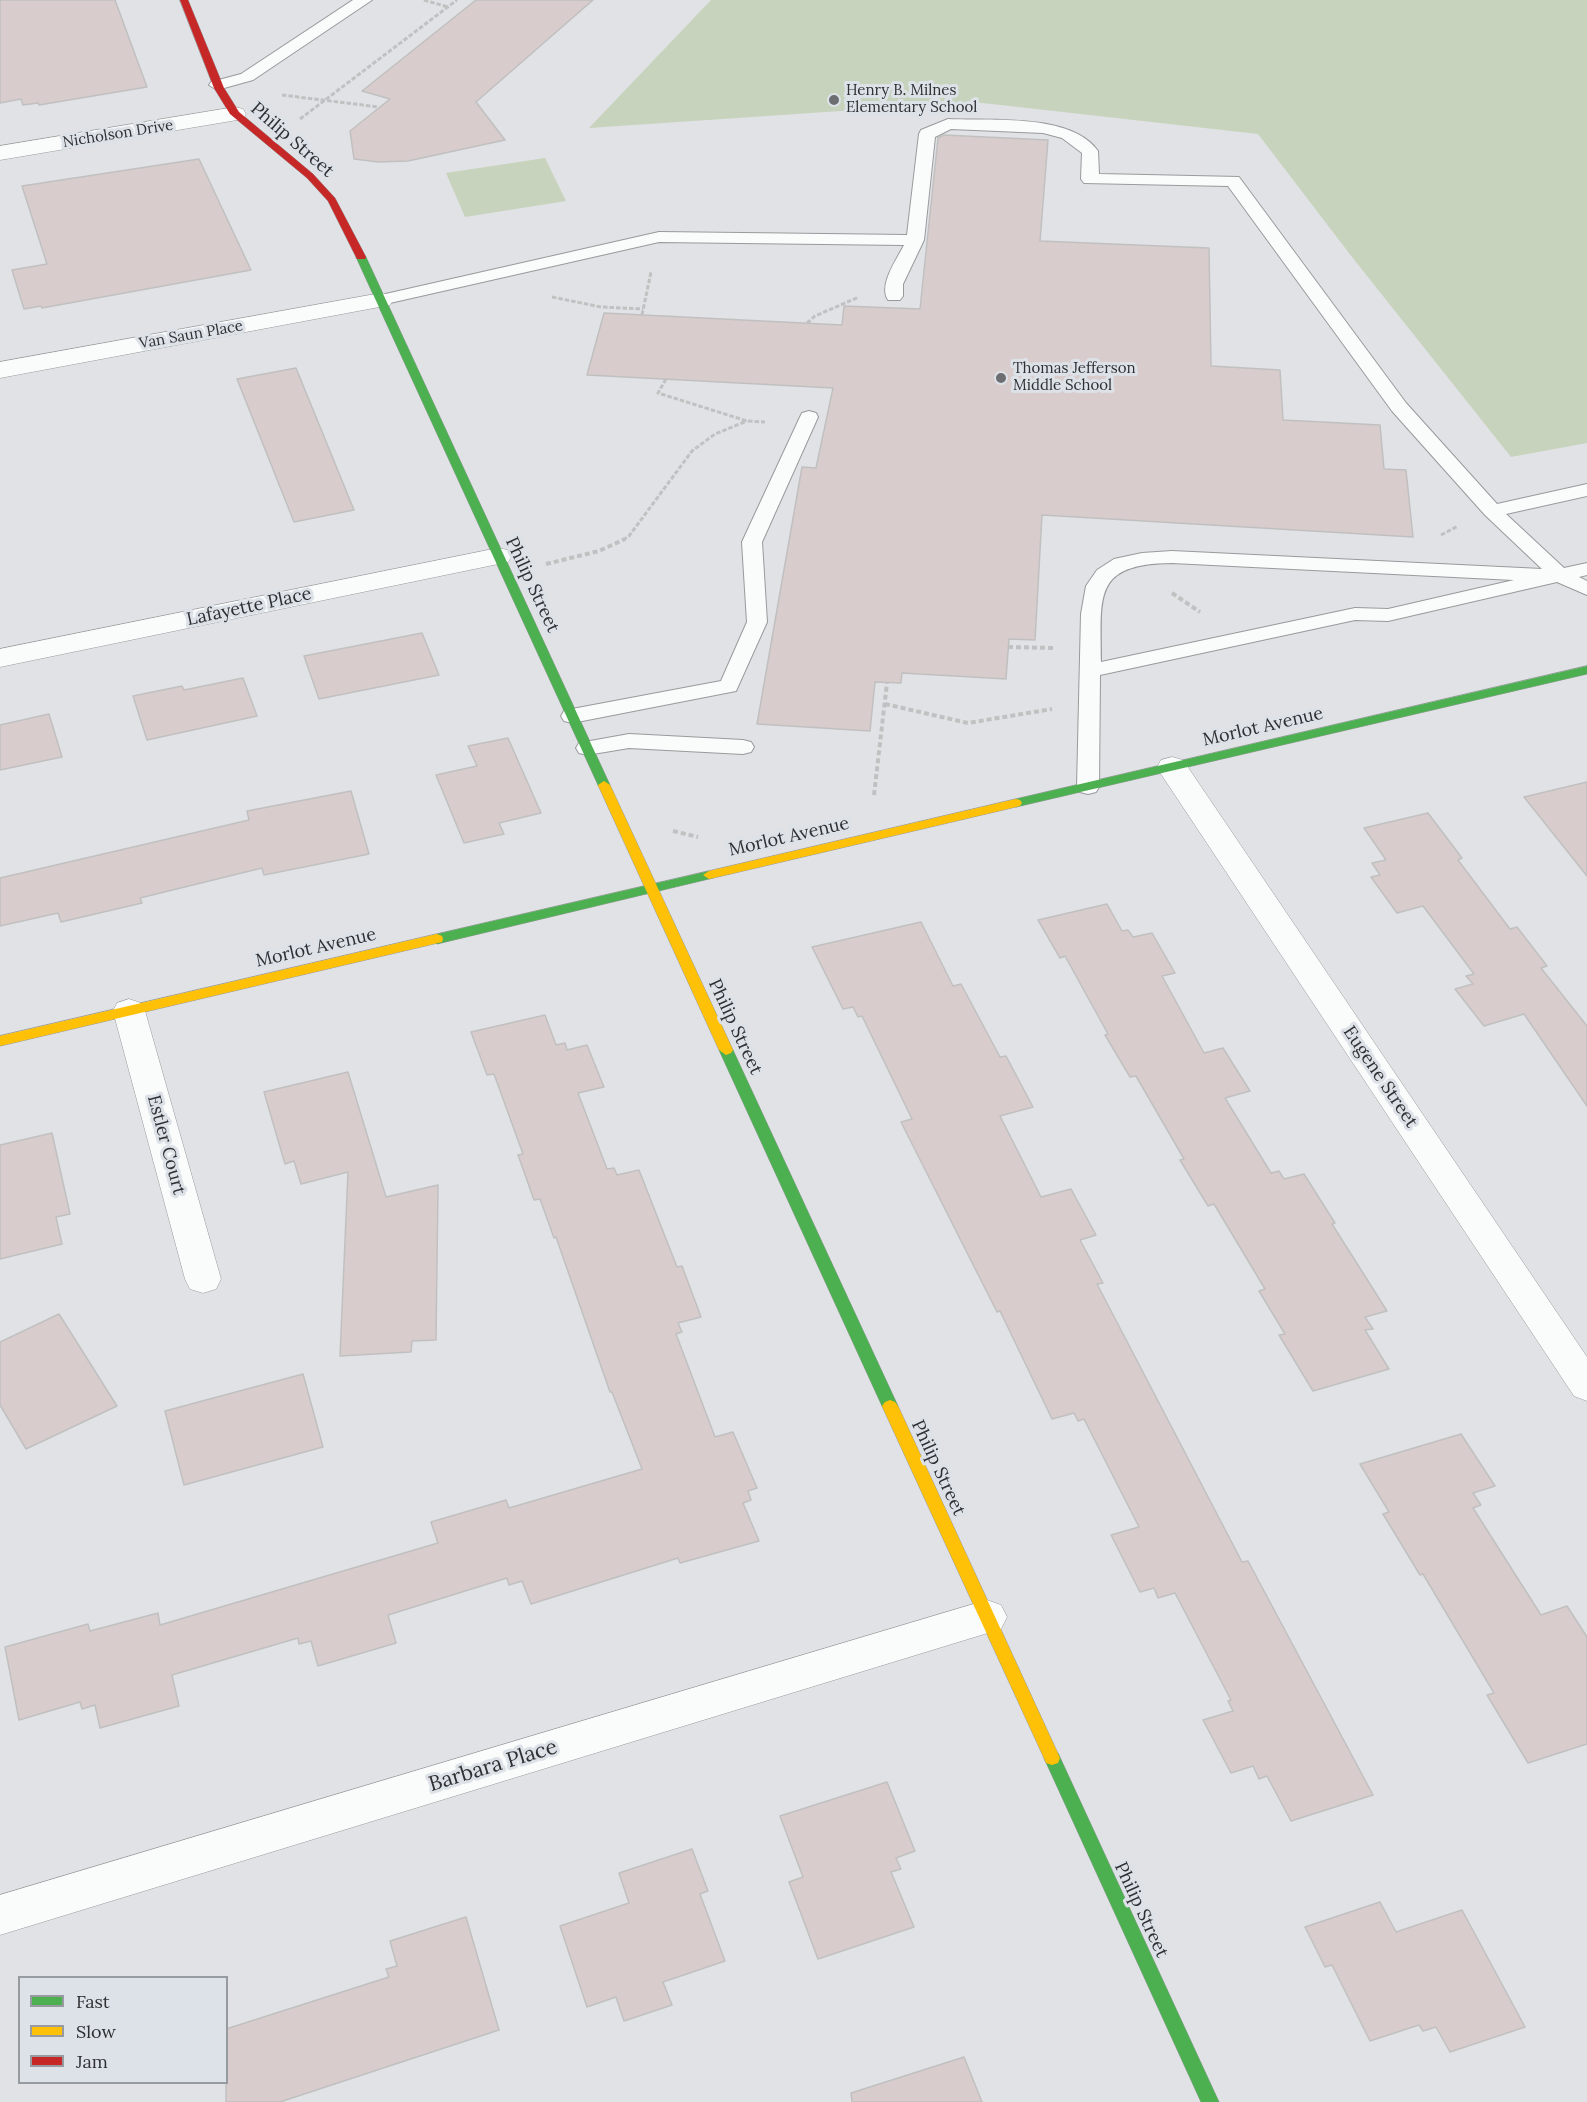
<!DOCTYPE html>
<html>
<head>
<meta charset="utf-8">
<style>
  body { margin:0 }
  #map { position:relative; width:1587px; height:2102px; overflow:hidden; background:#e0e2e5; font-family:Lora,serif }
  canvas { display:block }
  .legend { position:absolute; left:18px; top:1976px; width:210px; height:108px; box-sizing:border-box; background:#dde2e8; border:2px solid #979ba0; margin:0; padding:8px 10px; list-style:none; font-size:18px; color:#2f3033 }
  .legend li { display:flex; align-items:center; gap:12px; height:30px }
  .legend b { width:30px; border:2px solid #979ba0 }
</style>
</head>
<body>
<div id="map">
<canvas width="1587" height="2102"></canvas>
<ul class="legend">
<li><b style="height:8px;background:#4caf50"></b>Fast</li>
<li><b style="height:8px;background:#ffc107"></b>Slow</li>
<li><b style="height:8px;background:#c62828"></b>Jam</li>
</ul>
</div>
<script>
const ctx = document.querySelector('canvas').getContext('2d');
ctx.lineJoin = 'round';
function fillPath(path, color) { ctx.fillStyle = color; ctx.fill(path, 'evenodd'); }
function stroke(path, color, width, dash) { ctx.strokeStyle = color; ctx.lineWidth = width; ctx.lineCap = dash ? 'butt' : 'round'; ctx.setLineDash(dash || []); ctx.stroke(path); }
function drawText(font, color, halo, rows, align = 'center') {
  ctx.font = font + ' Lora,serif'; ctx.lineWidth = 6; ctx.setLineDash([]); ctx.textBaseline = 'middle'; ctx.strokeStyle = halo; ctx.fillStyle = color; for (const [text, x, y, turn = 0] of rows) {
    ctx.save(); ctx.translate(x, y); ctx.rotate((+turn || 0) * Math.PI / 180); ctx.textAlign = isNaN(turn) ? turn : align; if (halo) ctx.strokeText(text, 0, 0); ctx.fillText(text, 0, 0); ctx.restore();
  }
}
fillPath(new Path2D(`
  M711 0H1587V443L1511 457 1352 257 1258 134 974 102 589 128Z
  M545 158 566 201 465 217 446 173Z`), '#c7d3bc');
const building = new Path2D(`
  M0 0H115L147 87 39 105 38 103 23 105 21 99 0 103Z
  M476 0H593L476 102 505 140 408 161 378 162 354 159 350 131 390 99 362 91Z
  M944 135 1048 140 1040 241 1209 248 1211 366 1280 370 1283 420 1380 425 1384 469 1406 470 1413 537 1042 515 1035 640 1009 639 1006 679 902 673 901 683 875 682 870 731 757 724 802 467 816 468 833 388 587 375 604 313 842 325 844 306 920 309 938 138Z
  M199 159 251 270 42 308 41 306 24 309 12 270 47 264 22 186Z
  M296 368 354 510 294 522 237 379Z
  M422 633 439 675 319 699 304 656Z
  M243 678 257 716 147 740 133 696 182 686 184 690Z
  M49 714 62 757 0 770V725Z
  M508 738 541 813 499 823 504 834 464 843 436 775 477 766 468 746Z
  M1587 782V876L1524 797Z
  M351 791 369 854 264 875 262 868 140 898 142 903 61 922 58 913 0 926V878L249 820 247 811Z
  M1428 813 1462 858 1458 860 1510 929 1517 927 1547 966 1541 968 1587 1026V1106L1524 1014 1484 1026 1455 989 1473 984 1466 976 1474 974 1423 906 1397 913 1371 877 1380 875 1372 863 1386 860 1364 828Z
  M1107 904 1122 931 1128 930 1133 937 1152 933 1175 973 1162 976 1204 1053 1223 1048 1250 1091 1225 1098 1271 1173 1279 1171 1284 1179 1304 1174 1335 1223 1332 1224 1387 1311 1365 1317 1373 1329 1365 1330 1389 1369 1313 1391 1279 1335 1285 1334 1259 1291 1265 1289 1214 1204 1208 1206 1180 1160 1184 1159 1136 1076 1130 1077 1105 1035 1108 1034 1065 956 1060 958 1038 920Z
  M921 922 953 986 961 984 1000 1057 1006 1056 1033 1107 1000 1116 1041 1197 1071 1189 1096 1235 1080 1240 1103 1283 1097 1284 1242 1562 1248 1561 1373 1795 1291 1821 1267 1776 1259 1779 1253 1766 1231 1773 1203 1720 1233 1711 1228 1701 1231 1700 1175 1593 1158 1598 1154 1588 1140 1592 1111 1535 1139 1527 1084 1419 1078 1421 1074 1413 1052 1419 1000 1311 997 1312 901 1122 912 1119 862 1016 858 1017 853 1007 843 1009 812 947Z
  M545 1015 556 1045 565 1043 567 1050 587 1045 604 1087 578 1093 607 1169 614 1168 617 1175 639 1170 677 1267 682 1266 701 1317 678 1323 682 1332 676 1334 715 1437 733 1432 757 1488 748 1491 751 1500 743 1503 759 1541 680 1563 678 1558 531 1604 522 1581 509 1585 507 1578 388 1615 396 1643 318 1666 311 1641 299 1644 298 1638 172 1675 179 1706 100 1728 95 1705 82 1709 80 1702 19 1720 5 1647 88 1624 90 1631 158 1613 160 1625 438 1543 431 1522 506 1500 509 1508 642 1469 612 1392H610L556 1237 554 1238 540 1199 534 1200 518 1155 523 1154 494 1074 487 1075 471 1032Z
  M348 1072 386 1197 438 1185 436 1340 412 1341 411 1352 340 1356 348 1172 301 1184 294 1161 285 1164 264 1092Z
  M52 1133 70 1214 56 1217 62 1244 0 1259V1145Z
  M59 1314 117 1406 26 1449 0 1405V1342Z
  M303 1374 323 1447 184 1485 165 1411Z
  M1461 1434 1495 1486 1473 1493 1481 1505 1473 1508 1541 1615 1567 1606 1587 1637V1744L1528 1763 1487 1695 1494 1693 1423 1574 1420 1575 1383 1514 1389 1512 1360 1464Z
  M887 1782 915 1851 896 1858 901 1869 891 1872 914 1927 818 1959 789 1882 803 1877 780 1816Z
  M692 1849 708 1891 700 1894 725 1961 663 1982 672 2005 624 2021 616 1997 587 2007 560 1926 629 1903 619 1873Z
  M1380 1902 1396 1932 1462 1910 1525 2027 1450 2052 1436 2027 1423 2031 1419 2025 1370 2041 1332 1965 1325 1967 1305 1927Z
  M466 1917 499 2030 280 2102H226V2029L389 1977 386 1969 397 1966 390 1941Z
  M964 2057 982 2102H852L851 2093Z`);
fillPath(building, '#d8cccc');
stroke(building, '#c1c0c1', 1.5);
const lane = new Path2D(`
  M353 0H372L253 80 217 90 209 85 211 82 241 74Z
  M948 119C991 121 1071 113 1098 151L1099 174 1239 177 1406 403 1497 504 1587 484V496L1506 514 1564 568 1587 563V575L1579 577 1587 581V595L1557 582 1388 621 1355 620 1100 675 1099 787 1096 792 1088 794 1080 792 1077 787 1081 614 1086 586 1097 570 1114 559 1142 553 1172 551 1542 569 1485 515 1392 411 1228 186 1084 183 1081 179 1082 153 1062 138 1043 133 951 129 935 137 924 240 903 284V296L900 300H888C878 285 897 259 904 245L659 242 381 305 375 304 372 300 375 296 381 295 659 232 907 235 919 134 921 130ZM1172 563 1514 580 1388 609 1355 608 1101 662C1101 596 1092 564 1172 563Z
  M809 411 816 413 818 417 762 542 767 622 736 691 572 723 564 721 561 716 564 711 572 709 721 681 747 622 742 542 800 417 802 413Z
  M629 734 743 740 751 742 754 747 751 752 743 754 629 748 587 755 579 753 576 748 579 743Z`);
const street = new Path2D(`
  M235 107 243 109 246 114 243 119 0 160V146Z
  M381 293 390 295 393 300 390 305 0 378V362Z
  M498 548 508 550 512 556 508 562 0 667V649Z
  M1172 757 1183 760 1587 1357V1401L1574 1396 1161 774 1157 767 1161 760Z
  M129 999 141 1003 145 1011 221 1279 216 1289 203 1293 190 1289 185 1279 113 1011 117 1003Z
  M987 1600 1001 1605 1007 1617 1001 1629 0 1935V1895Z`);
const fast = new Path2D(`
  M361 254 366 257 610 785 608 788 604 789 598 785 356 257Z
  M1587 666V674L1016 807 1010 803 1016 799Z
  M709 871 715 875 713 878 437 944 431 939 437 934Z
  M726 1045 733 1050 898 1406 895 1410 890 1412 885 1410 882 1406 719 1050Z
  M1052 1751 1058 1753 1219 2102H1201L1044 1758 1046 1753Z`);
const slow = new Path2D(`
  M604 781 610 785 733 1050 731 1053 726 1055 719 1050 598 785Z
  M1016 799 1020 800 1022 803 1020 806 709 879 703 875 709 871Z
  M437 934 442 936 443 939 442 942 0 1046V1036Z
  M890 1400 895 1402 898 1406 1060 1758 1058 1763 1052 1765 1046 1763 1044 1758 882 1406 885 1402Z`);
const jam = new Path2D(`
  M180 0H188L224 88 239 112 313 174 335 198 366 257 365 259H357L328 201 307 178 230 114 214 88Z`);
stroke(lane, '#989a9c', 2);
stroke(street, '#989a9c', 1);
stroke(fast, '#989a9c', 1);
stroke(slow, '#989a9c', 1);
stroke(jam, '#989a9c', 1);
stroke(new Path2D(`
  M424 0 448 7
  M282 95 379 107
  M300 119 457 0
  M552 297 601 307 643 309
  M642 315 651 272
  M807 323 815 316 859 297
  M666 379 658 393 747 421 765 422
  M1441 535 1458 526
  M623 540 629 536 692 451 715 434 747 421`), '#c1c1c2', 3, [4.5, 2]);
stroke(new Path2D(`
  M546 564 599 551 625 539
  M1172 593 1200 612
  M1008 647 1053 648
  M885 704 968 723 1052 709
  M874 795 887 683
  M673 831 698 837`), '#c1c1c2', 4, [5, 3]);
fillPath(lane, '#fafbfb');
fillPath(street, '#fafbfb');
fillPath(fast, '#4caf50');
fillPath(slow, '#ffc107');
fillPath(jam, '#c62828');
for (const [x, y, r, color] of [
  [834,100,6,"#6d6e71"],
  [1001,378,6,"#6d6e71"]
]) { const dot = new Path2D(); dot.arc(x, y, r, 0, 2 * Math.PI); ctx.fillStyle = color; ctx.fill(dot); stroke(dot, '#dde2e8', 2); }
drawText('15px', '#2f3033', '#dde2e8', [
  ["Henry B. Milnes",846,91],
  ["Elementary School",846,108],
  ["Thomas Jefferson",1013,369],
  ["Middle School",1013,386]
], 'left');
drawText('15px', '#2f3033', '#dde2e8', [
  ["Nicholson Drive",118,134,-9],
  ["Van Saun Place",191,335,-10]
]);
drawText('18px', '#2f3033', '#dde2e8', [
  ["Philip Street",292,140,41],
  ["Philip Street",532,585,65],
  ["Lafayette Place",249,607,-12],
  ["Morlot Avenue",1263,727,-13],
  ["Morlot Avenue",789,837,-13],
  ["Morlot Avenue",316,948,-13],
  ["Philip Street",735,1027,65],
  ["Eugene Street",1380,1077,56],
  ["Estler Court",166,1145,75],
  ["Philip Street",938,1468,65],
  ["Philip Street",1141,1910,65]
]);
drawText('21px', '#2f3033', '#dde2e8', [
  ["Barbara Place",493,1766,-17]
]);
</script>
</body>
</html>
